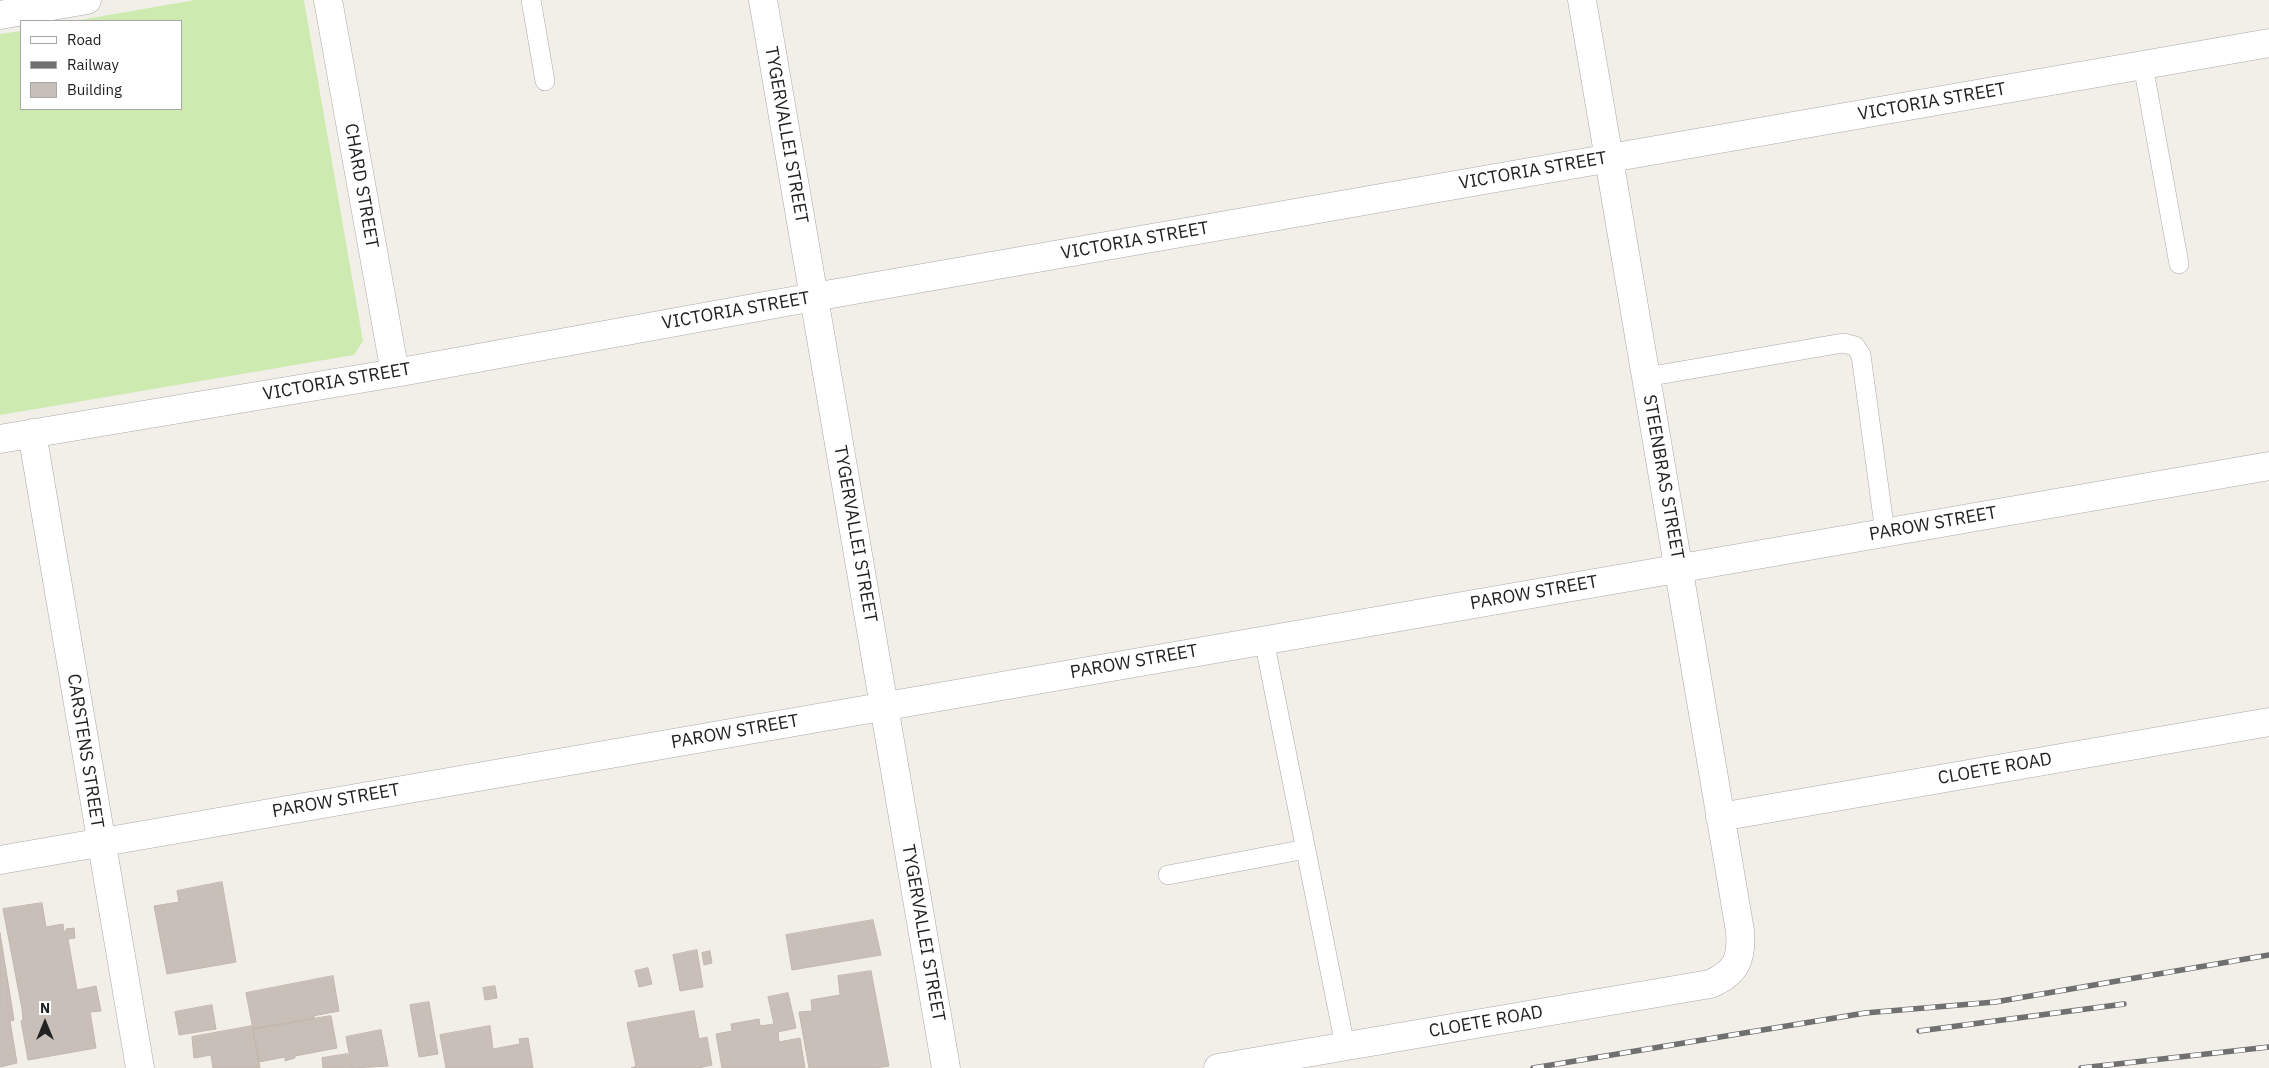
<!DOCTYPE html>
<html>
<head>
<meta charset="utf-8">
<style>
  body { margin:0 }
  #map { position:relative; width:2269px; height:1068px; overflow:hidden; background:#f2efe9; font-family:"IBM Plex Sans",sans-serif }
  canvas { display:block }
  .legend { position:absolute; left:20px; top:20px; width:162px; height:90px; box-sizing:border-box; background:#fff; border:1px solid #a7a7a7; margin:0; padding:6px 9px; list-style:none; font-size:15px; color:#222 }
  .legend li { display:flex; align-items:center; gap:10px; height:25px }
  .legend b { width:25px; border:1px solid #a7a7a7 }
  .north { position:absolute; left:20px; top:998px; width:50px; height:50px; -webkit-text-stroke:4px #fff; paint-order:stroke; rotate:0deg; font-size:14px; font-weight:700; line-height:20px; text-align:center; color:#222 }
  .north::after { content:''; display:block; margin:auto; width:18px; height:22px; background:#222; clip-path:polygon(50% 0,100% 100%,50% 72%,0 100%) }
</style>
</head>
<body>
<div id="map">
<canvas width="2269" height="1068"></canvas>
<ul class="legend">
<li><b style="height:6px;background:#fff"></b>Road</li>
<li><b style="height:6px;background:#707070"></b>Railway</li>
<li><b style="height:14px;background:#c7bfb8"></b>Building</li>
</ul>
<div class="north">N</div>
</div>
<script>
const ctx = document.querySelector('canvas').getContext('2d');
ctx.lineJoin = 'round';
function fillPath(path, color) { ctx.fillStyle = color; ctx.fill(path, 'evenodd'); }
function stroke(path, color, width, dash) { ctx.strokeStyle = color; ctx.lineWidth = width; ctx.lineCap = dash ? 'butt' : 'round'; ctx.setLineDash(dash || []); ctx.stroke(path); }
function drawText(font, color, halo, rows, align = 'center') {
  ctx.font = font + ' "IBM Plex Sans",sans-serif'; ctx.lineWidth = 5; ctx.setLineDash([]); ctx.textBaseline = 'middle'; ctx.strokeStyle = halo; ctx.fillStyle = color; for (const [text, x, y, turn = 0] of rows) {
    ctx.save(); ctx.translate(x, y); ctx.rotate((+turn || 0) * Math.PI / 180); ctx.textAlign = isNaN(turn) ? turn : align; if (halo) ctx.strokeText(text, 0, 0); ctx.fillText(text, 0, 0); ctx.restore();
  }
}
fillPath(new Path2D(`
  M195 0H304L363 341 354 355 0 415V34L21 31V109H181V21H74Z`), '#cdebb0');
const building = new Path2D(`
  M222 882 236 962 167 974 154 906 179 902 177 891Z
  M42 903 46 927 63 924 64 932H66V929L74 928 75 938 68 939 77 990 96 986 101 1011 90 1012 96 1048 28 1060 21 1021 23 1020 22 1009 3 909Z
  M873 920 881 955 792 970 786 935Z
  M0 933 14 1020 10 1021 17 1063 0 1067Z
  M697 950 703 987 680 991 673 955Z
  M710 951 712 963 704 965 702 953Z
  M648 968 652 984 639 987 635 971Z
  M871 971 889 1066 876 1068H809L799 1012 812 1011 811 1000 840 995 838 976Z
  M333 976 339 1011 318 1015 314 1016V1019L253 1029 246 993Z
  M495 986 497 998 485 1000 483 988Z
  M788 993 796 1028 778 1032 779 1042 800 1038 805 1068H722L716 1034 732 1031 731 1024 759 1019 760 1026 774 1024 768 997Z
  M429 1002 438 1054 419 1057 410 1005Z
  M212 1005 216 1029 179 1035 175 1012Z
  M694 1011 699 1039 707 1037 712 1065 698 1068H631L636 1066 627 1023Z
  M331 1016 337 1048 295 1056V1058L285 1061V1057L259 1062 253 1029Z
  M252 1026 260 1068H213L211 1055 194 1058 192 1037Z
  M490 1026 493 1049 520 1044 519 1039 528 1038 533 1068H446L440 1035Z
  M381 1030 388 1066 352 1068 346 1037Z
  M348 1054 351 1068H323L322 1058Z`);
fillPath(building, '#c7bfb8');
stroke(building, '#c4b6ab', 1);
const service = new Path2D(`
  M531 0 545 81
  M2143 65 2179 264
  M1646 377 1843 343 1855 346 1861 355 1885 533
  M1264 640 1345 1046
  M1168 875 1306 849`);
const minor = new Path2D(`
  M328 0 395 373
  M763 0 946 1068
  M0 15 87 0
  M32 433 140 1068
  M0 439 395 373 814 297 2269 43
  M1720 817 2269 722
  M0 860 2269 466
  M1218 1068 1710 984C1737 973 1742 958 1740 931L1582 0`);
stroke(service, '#a9a9a9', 20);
stroke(minor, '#a9a9a9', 29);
stroke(service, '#fff', 19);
stroke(minor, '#fff', 28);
const rail = new Path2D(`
  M1919 1031 2124 1004
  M1533 1068 1865 1013 1995 1002 2269 955
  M2081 1068 2269 1047`);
stroke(rail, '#707070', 5.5);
stroke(rail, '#fff', 4, [11]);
drawText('18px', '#222', '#fff', [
  ["VICTORIA STREET",1932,102,-10],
  ["TYGERVALLEI STREET",786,135,80],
  ["VICTORIA STREET",1533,171,-10],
  ["CHARD STREET",361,186,80],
  ["VICTORIA STREET",1135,241,-10],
  ["VICTORIA STREET",736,311,-10],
  ["VICTORIA STREET",337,382,-10],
  ["STEENBRAS STREET",1663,477,80],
  ["PAROW STREET",1933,524,-10],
  ["TYGERVALLEI STREET",855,534,80],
  ["PAROW STREET",1534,593,-10],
  ["PAROW STREET",1134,662,-10],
  ["PAROW STREET",735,732,-10],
  ["CARSTENS STREET",85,751,81],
  ["CLOETE ROAD",1995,769,-10],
  ["PAROW STREET",336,801,-10],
  ["TYGERVALLEI STREET",923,933,80],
  ["CLOETE ROAD",1486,1022,-10]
]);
</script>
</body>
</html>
